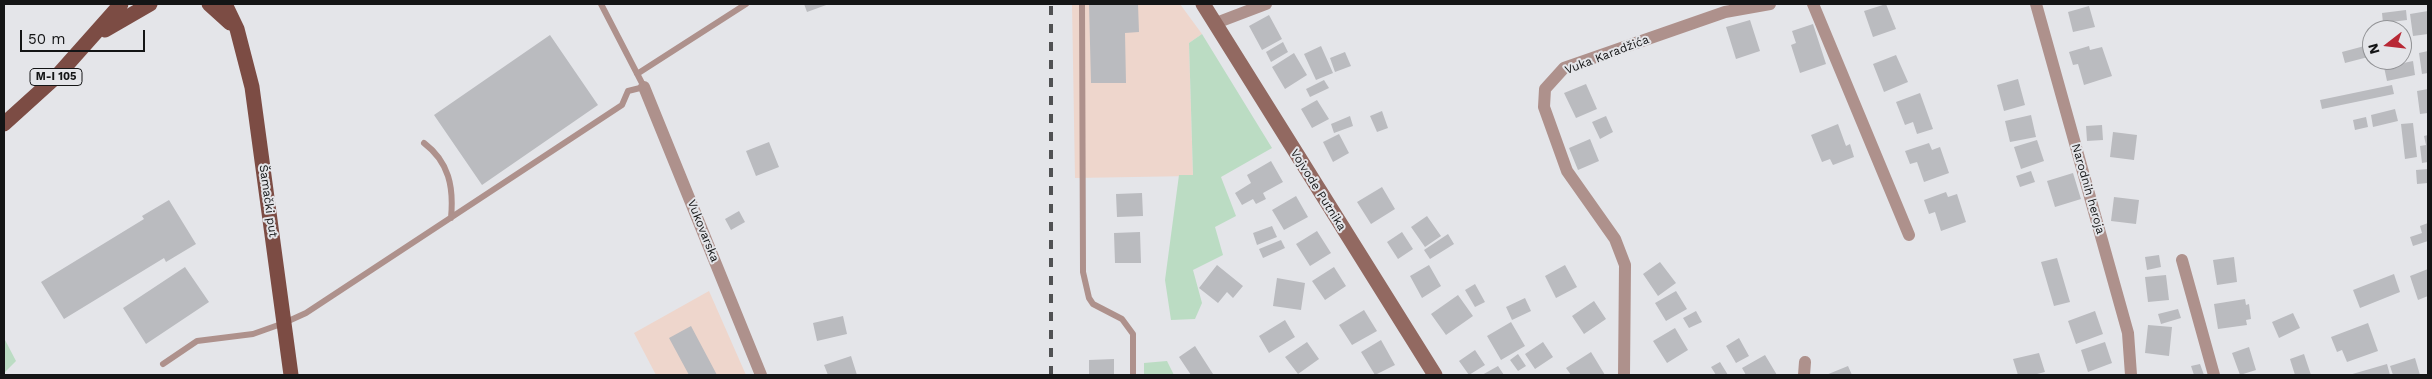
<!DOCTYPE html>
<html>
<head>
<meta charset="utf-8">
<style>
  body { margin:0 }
  #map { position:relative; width:2432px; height:379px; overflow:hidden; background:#e4e5e9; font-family:"Work Sans",sans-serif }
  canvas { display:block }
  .frame { position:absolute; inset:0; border:5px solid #141516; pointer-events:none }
  .north { position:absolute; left:2362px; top:20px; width:50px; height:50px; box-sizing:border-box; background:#e4e5e9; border:1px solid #919295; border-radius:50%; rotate:254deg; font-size:14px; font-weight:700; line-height:20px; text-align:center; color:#141516 }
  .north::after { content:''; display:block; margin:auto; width:18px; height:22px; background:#b82835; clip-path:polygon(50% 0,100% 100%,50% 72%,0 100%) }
  .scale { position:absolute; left:20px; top:30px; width:125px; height:22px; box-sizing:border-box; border:2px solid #141516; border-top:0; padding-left:6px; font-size:15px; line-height:18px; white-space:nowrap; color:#141516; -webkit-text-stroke:4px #e4e5e9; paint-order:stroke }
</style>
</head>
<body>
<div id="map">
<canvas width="2432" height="379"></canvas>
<div class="frame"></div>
<div class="north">N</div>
<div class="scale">50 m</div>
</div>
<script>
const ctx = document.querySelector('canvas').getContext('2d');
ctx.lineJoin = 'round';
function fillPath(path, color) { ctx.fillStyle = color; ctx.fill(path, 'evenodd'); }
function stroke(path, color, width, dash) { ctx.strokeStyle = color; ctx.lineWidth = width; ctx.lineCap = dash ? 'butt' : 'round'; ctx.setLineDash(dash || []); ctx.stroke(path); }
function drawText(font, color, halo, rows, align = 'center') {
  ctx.font = font + ' "Work Sans",sans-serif'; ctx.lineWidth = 4; ctx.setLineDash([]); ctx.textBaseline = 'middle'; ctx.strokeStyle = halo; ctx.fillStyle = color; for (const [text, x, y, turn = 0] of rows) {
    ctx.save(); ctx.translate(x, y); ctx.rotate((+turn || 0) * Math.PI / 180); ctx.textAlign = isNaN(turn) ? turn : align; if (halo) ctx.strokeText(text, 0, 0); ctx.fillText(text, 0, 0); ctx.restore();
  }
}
fillPath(new Path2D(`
  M1072 4H1180L1202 34 1189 43 1193 176 1075 178Z
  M709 291 746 375H656L634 333Z`), '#eed6cc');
fillPath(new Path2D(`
  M1202 34 1272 148 1221 177 1236 216 1215 227 1223 255 1193 270 1202 303 1195 319 1171 320 1165 280 1179 175H1193L1189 43Z
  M4 338 16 361 4 373Z
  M1167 361 1174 375H1144V363Z`), '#bbdcc3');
fillPath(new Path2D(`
  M804 4H829L807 12Z
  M1089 4H1138L1139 32 1125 33 1126 83H1091Z
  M1886 4 1896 29 1873 37 1864 11Z
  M2089 6 2095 27 2073 32 2068 12Z
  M2406 10 2407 20 2383 23 2382 13Z
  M2428 11V34L2413 36 2410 14Z
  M1269 15 1282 39 1262 50 1249 26Z
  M1750 20 1760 51 1736 59 1726 27Z
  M1813 24 1826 64 1800 73 1791 45 1796 43 1792 31Z
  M550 35 598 105 482 185 434 115Z
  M2406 36 2409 47 2402 49V37Z
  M1283 42 1288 52 1271 62 1266 52Z
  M2372 44V56L2345 63 2342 52Z
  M1321 46 1333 73 1316 80 1304 54Z
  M2089 46 2090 50 2102 47 2112 76 2084 85 2078 64 2073 65 2069 52Z
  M2428 51V73L2422 74 2419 53Z
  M1345 52 1351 66 1335 72 1330 58Z
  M1294 53 1307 75 1285 89 1272 67Z
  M1896 55 1908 82 1884 92 1873 64Z
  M2413 61 2415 75 2387 81 2384 67Z
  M2018 79 2025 105 2004 111 1997 85Z
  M1324 80 1329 88 1310 97 1306 89Z
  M1586 84 1597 109 1576 118 1564 93Z
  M2392 85 2394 94 2322 109 2320 100Z
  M2428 89V113L2420 114 2417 91Z
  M1920 93 1933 129 1917 134 1913 122 1905 125 1896 102Z
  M1317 100 1329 119 1312 128 1301 109Z
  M2395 109 2398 121 2373 127 2371 115Z
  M1382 111 1388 128 1377 132 1370 116Z
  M2031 115 2036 137 2010 142 2005 121Z
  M1350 116 1353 126 1334 133 1331 124Z
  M1606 116 1613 132 1600 139 1592 122Z
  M2366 117 2368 127 2355 130 2353 120Z
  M2413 123 2417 157 2405 159 2401 124Z
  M1838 124 1846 146 1850 144 1854 157 1833 165 1830 159 1822 162 1811 135Z
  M2102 125 2103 140 2087 141 2086 126Z
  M2113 132 2137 135 2134 160 2110 157Z
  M1339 134 1349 153 1333 162 1323 142Z
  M2428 135V162L2422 163 2420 146 2426 145 2424 136Z
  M1590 139 1599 161 1578 170 1569 148Z
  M2037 140 2044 161 2021 169 2014 147Z
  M769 142 779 167 756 176 746 151Z
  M1929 143 1932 150 1940 147 1949 173 1924 182 1917 162 1910 164 1905 151Z
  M1271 161 1283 182 1263 193 1266 199 1256 204 1253 199 1242 205 1235 193 1251 183 1247 175Z
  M2428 169V183L2417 184 2416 170Z
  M2031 171 2035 182 2020 187 2016 176Z
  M2073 173 2081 199 2055 207 2047 181Z
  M1382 187 1395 209 1371 224 1357 202Z
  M1946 192 1948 197 1957 194 1966 222 1941 231 1935 212 1929 214 1924 200Z
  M1142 193 1143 216 1117 217 1116 194Z
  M1296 196 1308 217 1284 230 1272 210Z
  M2114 197 2139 200 2136 224 2111 221Z
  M169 200 196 244 166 262 164 258 64 319 41 282 144 219 142 216Z
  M739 211 745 222 731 230 725 219Z
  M1427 216 1441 236 1425 247 1411 227Z
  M2428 223V241L2413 246 2410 237 2422 233 2420 226Z
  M1272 226 1277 237 1257 245 1253 233Z
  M1317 231 1331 253 1310 266 1296 244Z
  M1140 232 1141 263H1115L1114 233Z
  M1402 232 1413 249 1398 259 1387 242Z
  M1448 234 1454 244 1430 259 1424 250Z
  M1281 240 1285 248 1263 258 1259 249Z
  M2159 255 2161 267 2147 270 2145 257Z
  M2234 257 2237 282 2217 285 2213 260Z
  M2057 258 2070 302 2054 306 2041 262Z
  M1660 262 1676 283 1658 296 1643 274Z
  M1217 265 1243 286 1233 298 1227 292 1218 303 1199 288Z
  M1429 265 1441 286 1422 298 1410 276Z
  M1565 265 1577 287 1556 298 1545 276Z
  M185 267 209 302 146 344 123 308Z
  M1334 267 1346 286 1325 300 1312 281Z
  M2428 269V296L2418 300 2410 276Z
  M2394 274 2400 292 2360 308 2353 290Z
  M2166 275 2169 300 2148 302 2145 277Z
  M1277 278 1305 283 1301 310 1273 306Z
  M1475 284 1485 302 1475 307 1465 290Z
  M1676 291 1687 309 1666 321 1655 303Z
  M1458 295 1473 316 1446 335 1431 314Z
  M1525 298 1531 311 1512 320 1506 307Z
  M2245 299 2246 305 2249 304 2251 319 2246 320 2247 325 2218 329 2214 304Z
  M1594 301 1606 319 1584 334 1572 316Z
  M2178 309 2181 318 2161 324 2158 314Z
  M1364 310 1377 331 1352 345 1339 325Z
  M1696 311 1702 322 1689 328 1683 318Z
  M2095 311 2103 334 2076 344 2068 321Z
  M2293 313 2300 328 2279 338 2272 322Z
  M843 316 847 334 817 341 813 323Z
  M1285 320 1295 337 1269 353 1259 336Z
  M1511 322 1525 346 1501 360 1487 336Z
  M2368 323 2378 351 2347 362 2342 350 2337 352 2331 337Z
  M2148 325 2172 327 2169 356 2145 353Z
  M691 326 717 375H689L669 338Z
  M1675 328 1688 350 1667 363 1653 341Z
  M1739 338 1749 356 1736 363 1726 346Z
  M1381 340 1395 365 1375 375 1361 352Z
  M1307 342 1319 359 1298 374 1285 357Z
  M1543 342 1553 357 1535 369 1525 354Z
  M2105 342 2112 363 2088 372 2081 350Z
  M1195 346 1213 374 1212 375H1191L1179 357Z
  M2249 347 2256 370 2240 375 2232 353Z
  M1475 350 1485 365 1469 375 1459 361Z
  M1591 352 1605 375H1571L1566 368Z
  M2039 353 2045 372 2033 375H2018L2013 359Z
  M1518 354 1526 366 1518 371 1510 360Z
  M2304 354 2311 375H2295L2290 359Z
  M1765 355 1777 375H1746L1742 368Z
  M851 356 857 375H828L824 365Z
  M2415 358 2420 375H2393L2390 366Z
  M1114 359V375H1089V360Z
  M1720 362 1728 375H1716L1711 367Z
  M2200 364 2204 375H2194L2191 366Z
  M2387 364 2390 375H2349Z
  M1498 366 1504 375H1482Z
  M1848 366 1852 375H1826Z`), '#babbbf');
stroke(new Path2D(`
  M1082 4 1083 272 1089 298 1093 304 1122 319 1133 334V375
  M637 74 746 4
  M424 143C449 162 454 187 451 218
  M163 364 197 341 253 334 284 323 306 313 622 105 628 91 644 87 601 4`), '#ae918c', 6);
stroke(new Path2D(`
  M1813 4 1909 235
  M2036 4 2128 333 2131 375
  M1216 23 1266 4
  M644 87 761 375
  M2182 260 2214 375
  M1624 375 1625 265 1615 239 1567 171 1544 107 1545 89 1564 68 1725 12 1770 4
  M1804 375 1805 362`), '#ae918c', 12);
stroke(new Path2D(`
  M1203 4 1435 375`), '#926961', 15);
stroke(new Path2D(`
  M209 4 230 23
  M225 4 237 29 252 87 291 375
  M105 30 150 4
  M4 124 57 76 121 4`), '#7c4c44', 15);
stroke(new Path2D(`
  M1051 375V4`), '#505153', 4, [9, 9]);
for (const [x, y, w] of [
  [56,77,52]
]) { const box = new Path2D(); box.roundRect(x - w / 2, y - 8.5, w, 17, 4); ctx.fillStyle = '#e4e5e9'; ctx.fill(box); stroke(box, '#141516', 1); }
drawText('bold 11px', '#141516', null, [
  ["M-I 105",56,77]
]);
drawText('12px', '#141516', '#e4e5e9', [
  ["Vuka Karadžića",1607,55,-21],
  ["Narodnih heroja",2088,189,74],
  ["Vojvode Putnika",1318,190,58],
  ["Šamački put",268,201,82],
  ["Vukovarska",703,231,68]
]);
</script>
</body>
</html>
